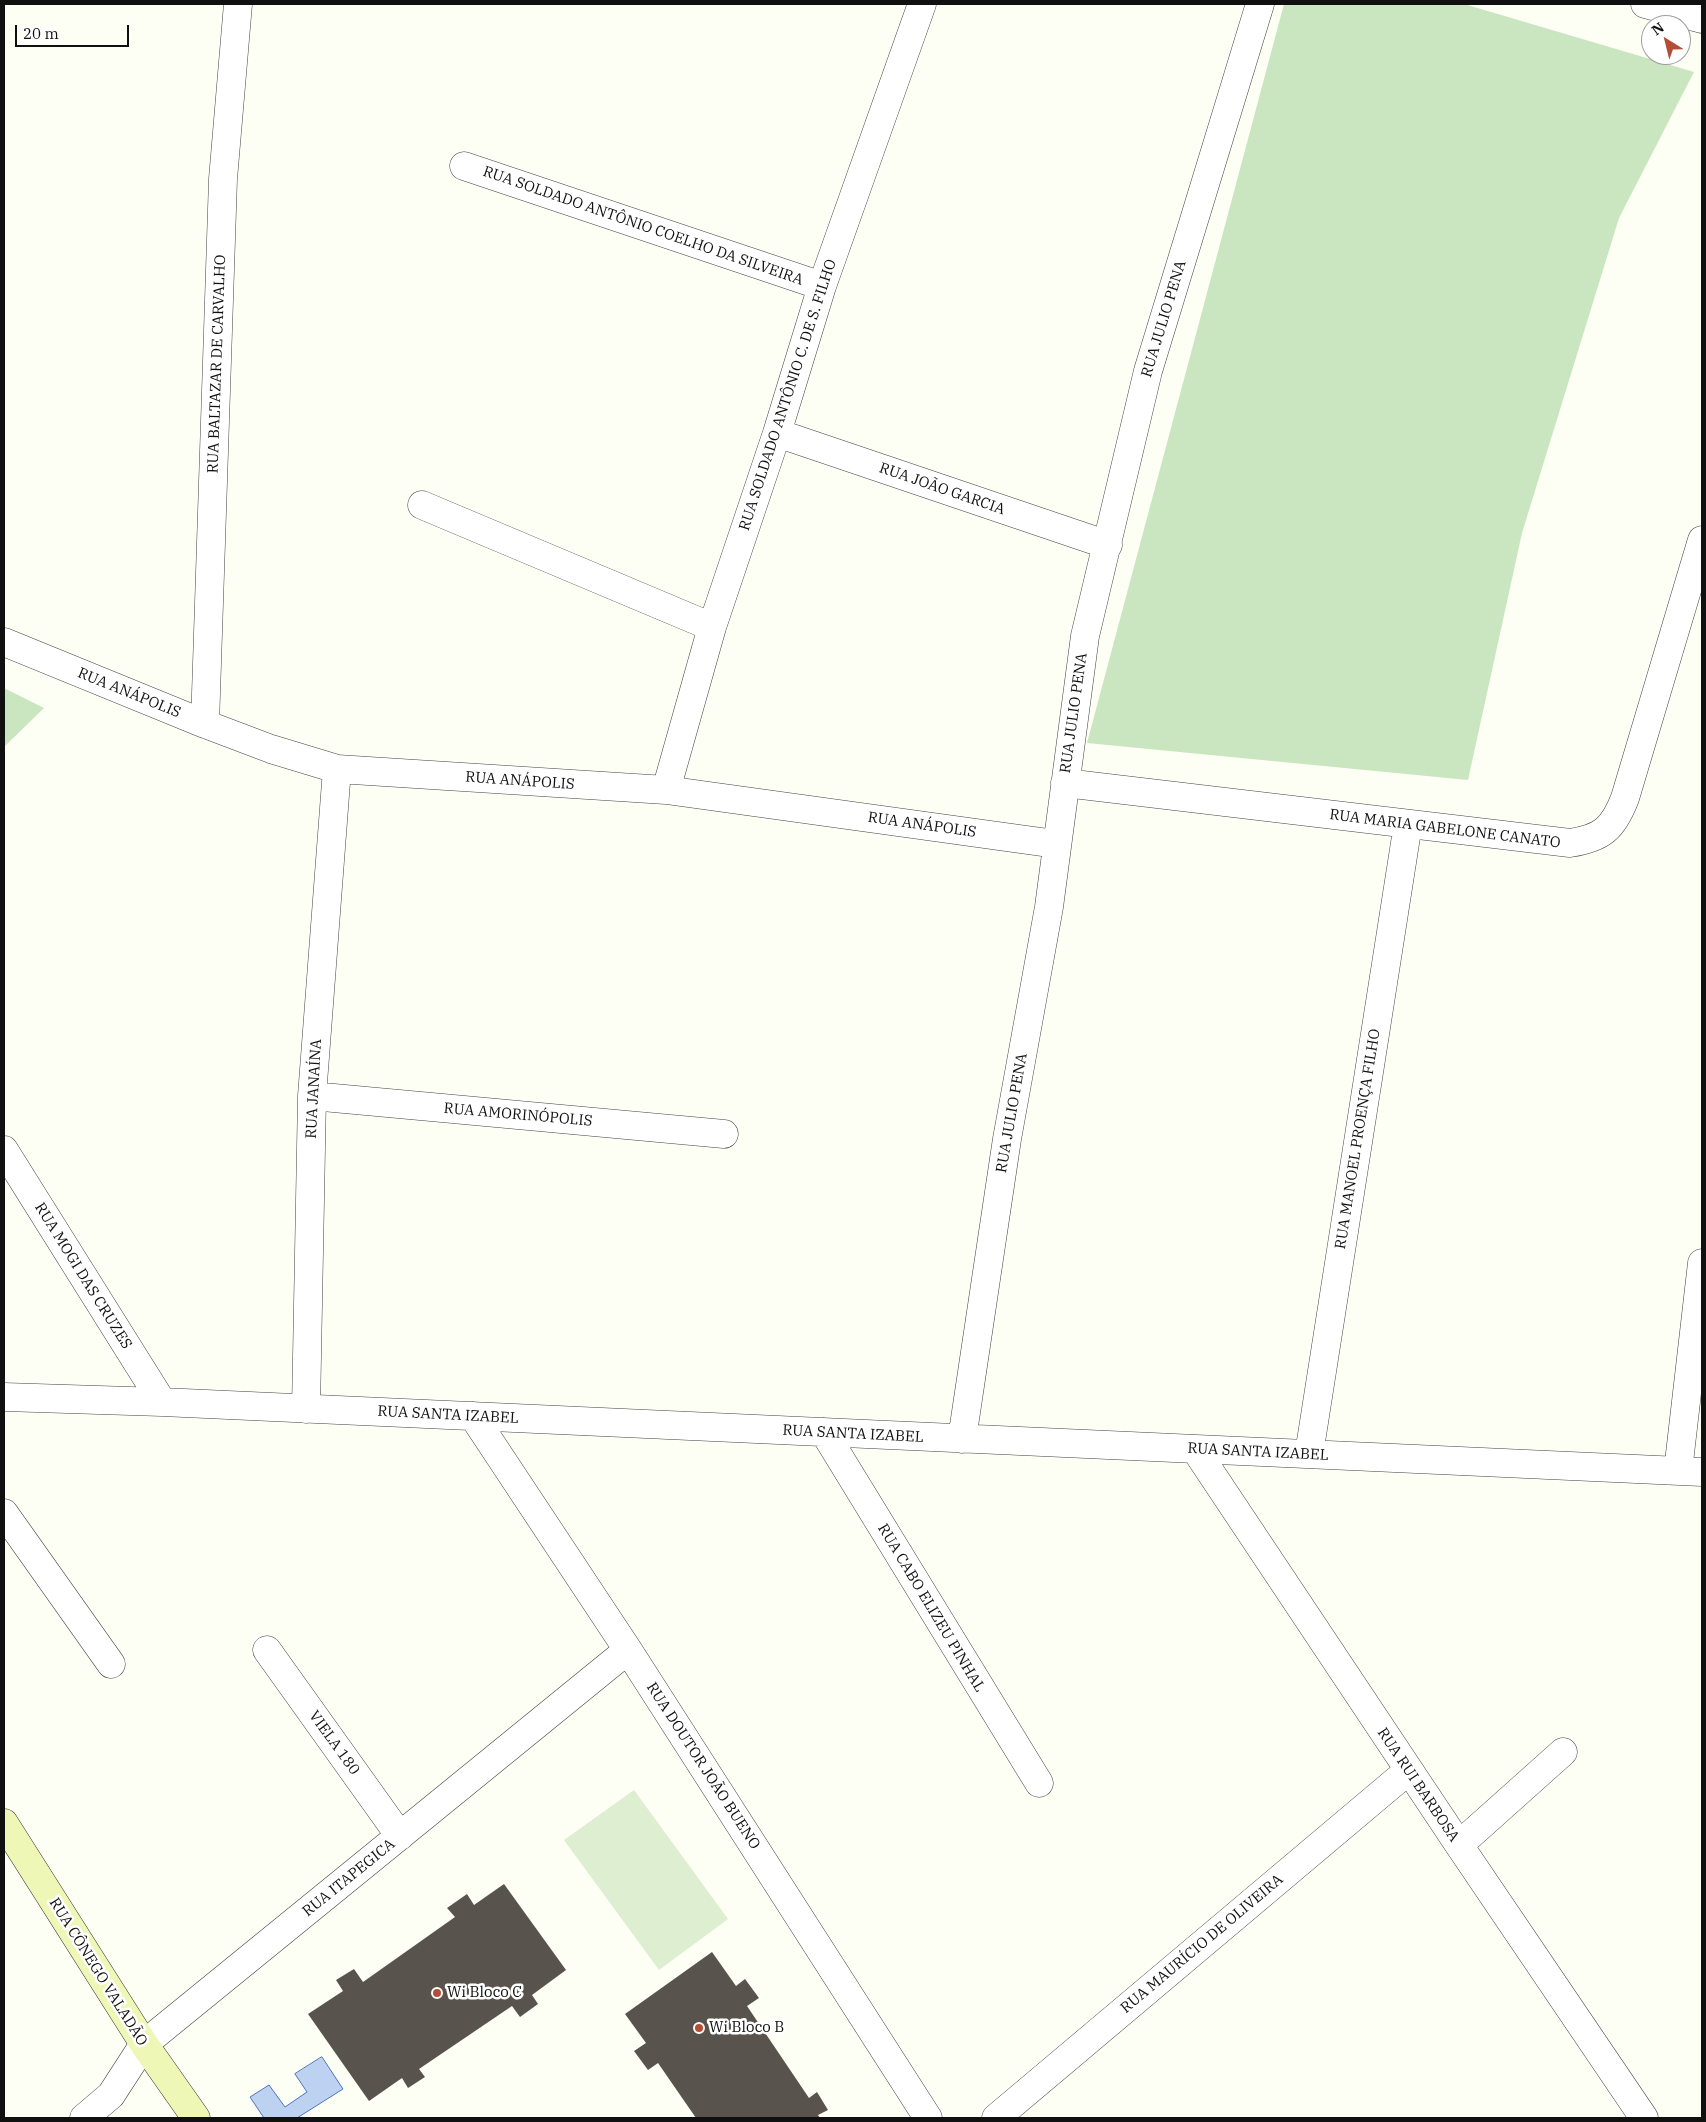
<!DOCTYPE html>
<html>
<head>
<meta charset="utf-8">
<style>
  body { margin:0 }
  #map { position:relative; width:1706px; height:2122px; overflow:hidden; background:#fdfef4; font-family:"IBM Plex Serif",serif }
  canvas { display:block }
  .frame { position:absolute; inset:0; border:5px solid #101010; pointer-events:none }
  .north { position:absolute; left:1641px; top:15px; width:50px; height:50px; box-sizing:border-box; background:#fff; border:1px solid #9f9f9f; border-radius:50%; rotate:324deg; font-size:14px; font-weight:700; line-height:20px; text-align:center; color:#101010 }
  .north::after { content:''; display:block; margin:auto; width:18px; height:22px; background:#b34d35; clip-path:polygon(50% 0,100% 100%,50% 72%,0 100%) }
  .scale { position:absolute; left:15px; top:25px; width:114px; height:22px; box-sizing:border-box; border:2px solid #101010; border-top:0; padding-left:6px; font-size:15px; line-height:18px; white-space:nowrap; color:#101010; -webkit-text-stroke:4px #fff; paint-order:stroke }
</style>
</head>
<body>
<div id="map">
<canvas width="1706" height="2122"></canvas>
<div class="frame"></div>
<div class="north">N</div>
<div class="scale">20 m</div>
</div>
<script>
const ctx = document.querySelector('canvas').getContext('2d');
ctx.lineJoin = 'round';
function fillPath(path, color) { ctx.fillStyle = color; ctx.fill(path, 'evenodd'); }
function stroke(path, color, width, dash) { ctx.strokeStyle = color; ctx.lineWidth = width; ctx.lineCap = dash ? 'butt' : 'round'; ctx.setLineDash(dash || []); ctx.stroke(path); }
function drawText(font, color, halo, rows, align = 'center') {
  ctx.font = font + ' "IBM Plex Serif",serif'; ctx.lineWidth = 5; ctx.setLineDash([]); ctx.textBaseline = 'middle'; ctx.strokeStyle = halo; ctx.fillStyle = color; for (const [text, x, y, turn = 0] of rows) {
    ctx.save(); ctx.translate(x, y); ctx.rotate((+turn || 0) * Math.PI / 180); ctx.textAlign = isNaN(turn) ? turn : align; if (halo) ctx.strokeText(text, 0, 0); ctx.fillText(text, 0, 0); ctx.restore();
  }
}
fillPath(new Path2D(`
  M1284 4H1464L1694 72 1619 218 1522 533 1468 780 1087 743Z
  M4 688 44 708 4 747Z`), '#cae6c0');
fillPath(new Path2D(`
  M634 1790 728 1919 659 1970 564 1840Z`), '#ddeed1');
const water = new Path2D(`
  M322 2057 343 2089 297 2118H264L250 2097 269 2085 285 2107 307 2092 295 2074Z`);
fillPath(water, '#bdd1f1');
stroke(water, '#4b75c1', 1);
fillPath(new Path2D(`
  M504 1884 566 1970 532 1995 538 2004 520 2017 512 2006 419 2069 425 2077 408 2088 402 2078 369 2101 308 2014 343 1991 336 1980 354 1969 363 1982 455 1917 447 1908 467 1894 474 1905Z
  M712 1952 736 1986 745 1979 759 1998 747 2006 809 2098 817 2092 828 2110 818 2115 820 2118H696L658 2063 648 2070 634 2051 646 2043 625 2014Z`), '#58544d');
const street = new Path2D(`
  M1645 4 1702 19
  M464 166 822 286
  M777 433 1108 545
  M422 505 712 627
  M4 642 205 724 271 749 337 769 666 790 1056 844
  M205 724 223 179 238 4
  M1065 783 1570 843C1602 838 1613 829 1625 798L1702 540
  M666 790 712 627 777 433 822 286 922 4
  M312 1096 724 1134
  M4 1150 162 1402
  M4 1397 162 1402 1702 1472
  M306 1409 312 1096 337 769
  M473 1416 628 1650 928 2118
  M824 1432 1039 1783
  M962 1439 1007 1139 1049 907 1085 636 1148 371 1260 4
  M1195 1449 1459 1845 1644 2118
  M1309 1454 1408 824
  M1678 1471 1702 1263
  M4 1513 111 1664
  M267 1650 400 1836
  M1459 1845 1563 1752
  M84 2118 111 2095 144 2044 628 1650
  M996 2118 1409 1770`);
const secondary = new Path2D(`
  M4 1823 144 2044 196 2118`);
stroke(street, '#434343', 29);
stroke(secondary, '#323232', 29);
stroke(street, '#fff', 28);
stroke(secondary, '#eff7b6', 28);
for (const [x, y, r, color] of [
  [437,1993,5,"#b34d35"],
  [699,2028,5,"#b34d35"]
]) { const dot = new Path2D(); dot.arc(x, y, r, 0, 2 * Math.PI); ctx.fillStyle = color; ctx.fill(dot); stroke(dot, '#fff', 2); }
drawText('15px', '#101010', '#fff', [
  ["RUA SOLDADO ANTÔNIO COELHO DA SILVEIRA",643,226,19],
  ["RUA JULIO PENA",1164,319,-73],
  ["RUA BALTAZAR DE CARVALHO",217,364,-88],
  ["RUA SOLDADO ANTÔNIO C. DE S. FILHO",788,395,-72],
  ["RUA JOÃO GARCIA",942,489,19],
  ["RUA ANÁPOLIS",129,693,22],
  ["RUA JULIO PENA",1074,713,-82],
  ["RUA ANÁPOLIS",520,781,4],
  ["RUA ANÁPOLIS",922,825,8],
  ["RUA MARIA GABELONE CANATO",1445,829,7],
  ["RUA JANAÍNA",314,1089,-87],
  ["RUA JULIO PENA",1012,1113,-80],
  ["RUA AMORINÓPOLIS",518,1115,5],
  ["RUA MANOEL PROENÇA FILHO",1358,1139,-81],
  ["RUA MOGI DAS CRUZES",83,1276,58],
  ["RUA SANTA IZABEL",448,1415,3],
  ["RUA SANTA IZABEL",853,1434,3],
  ["RUA SANTA IZABEL",1258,1452,3],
  ["RUA CABO ELIZEU PINHAL",931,1608,59],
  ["VIELA 180",334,1743,54],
  ["RUA DOUTOR JOÃO BUENO",703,1766,57],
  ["RUA RUI BARBOSA",1418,1785,56],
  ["RUA ITAPEGICA",349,1878,-39],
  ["RUA MAURÍCIO DE OLIVEIRA",1202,1944,-40],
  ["RUA CÔNEGO VALADÃO",98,1972,58]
]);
drawText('15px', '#101010', '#fff', [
  ["Wi Bloco C",447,1993],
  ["Wi Bloco B",709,2028]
], 'left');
</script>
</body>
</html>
